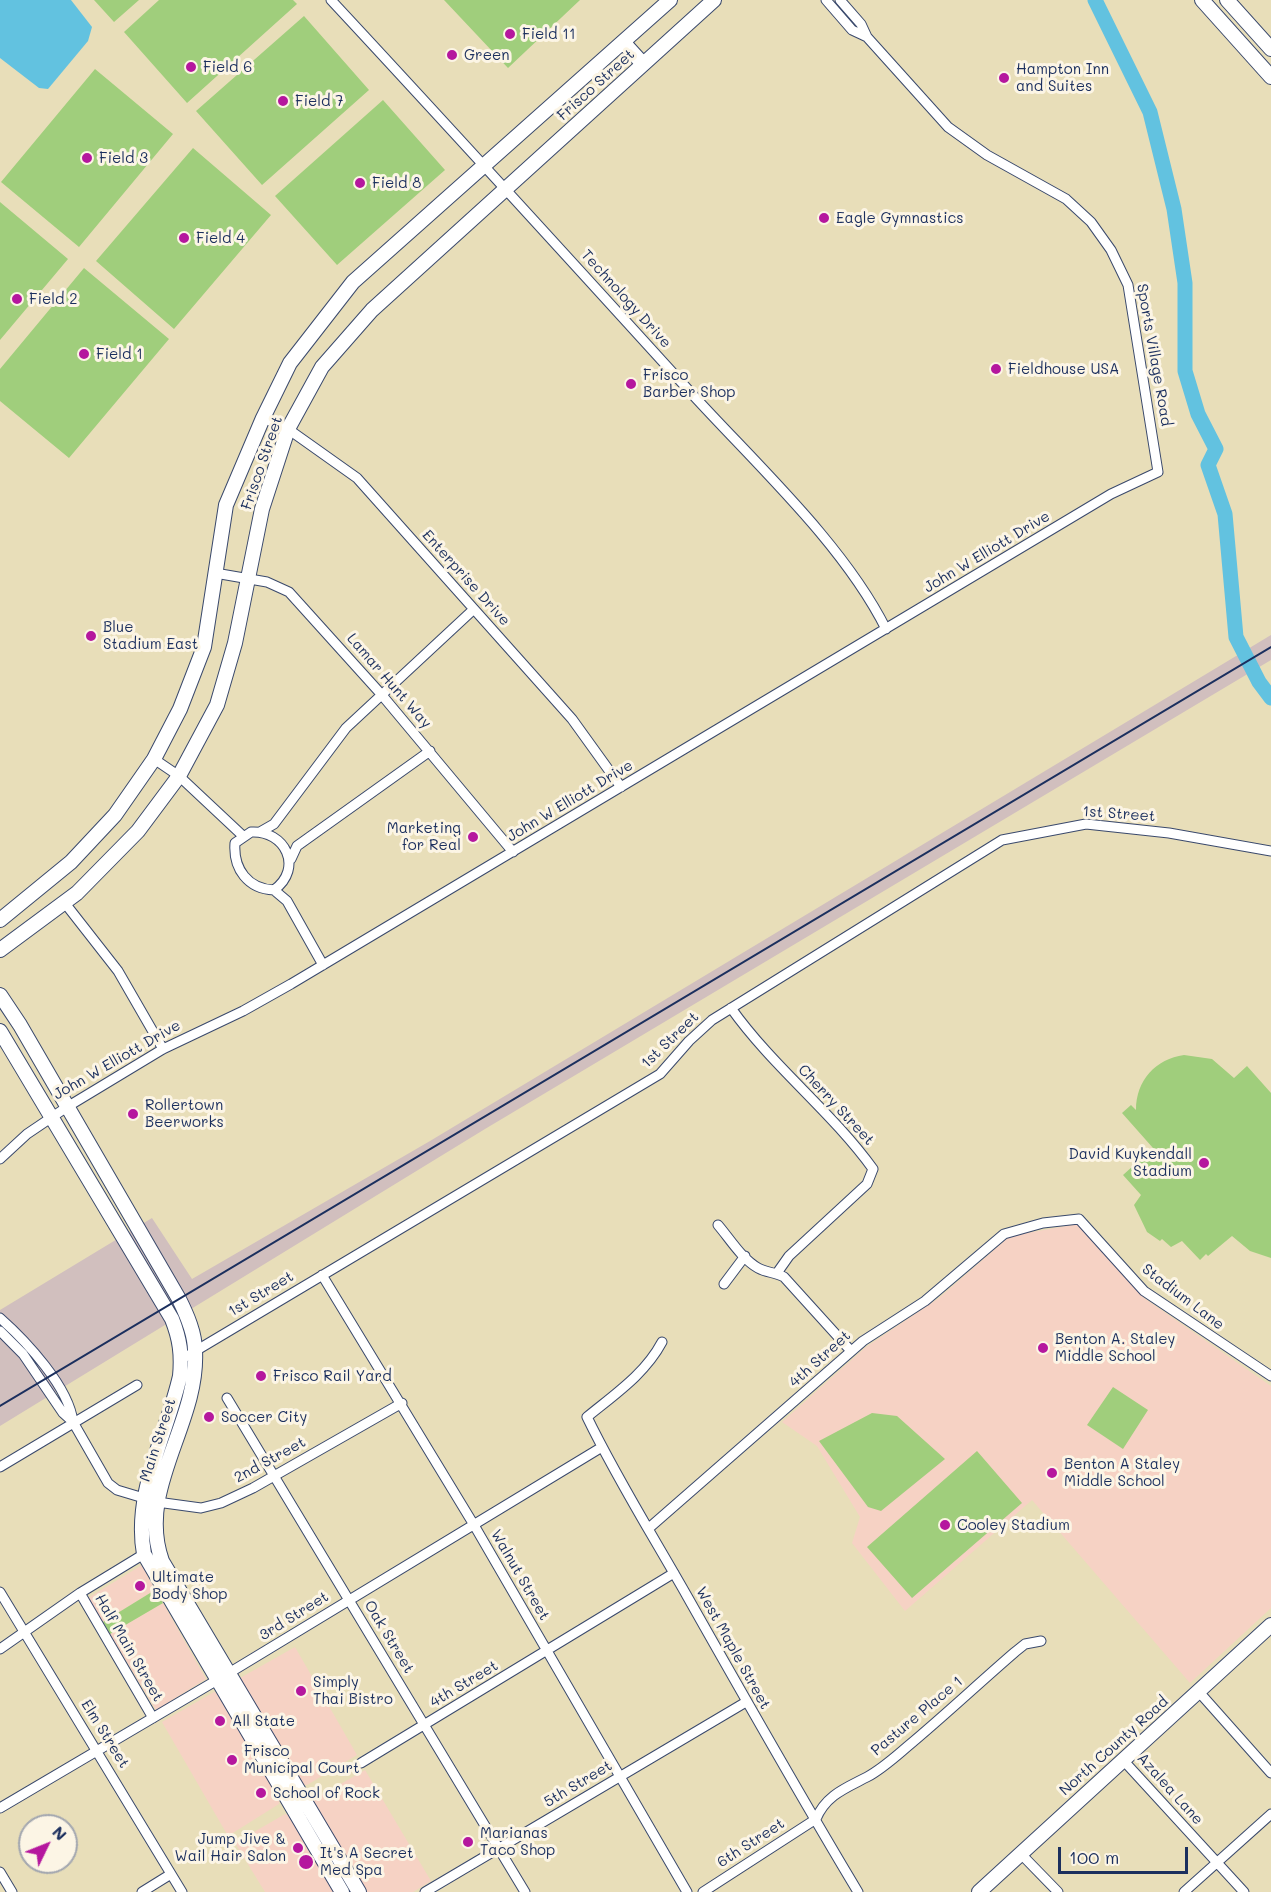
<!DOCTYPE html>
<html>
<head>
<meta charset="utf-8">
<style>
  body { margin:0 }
  #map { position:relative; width:1271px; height:1892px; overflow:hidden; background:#e8deb9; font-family:Mali,sans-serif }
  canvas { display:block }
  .north { position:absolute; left:18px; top:1814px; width:60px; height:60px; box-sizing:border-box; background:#fcf5e5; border:2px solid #a2a6af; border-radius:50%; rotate:47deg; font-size:16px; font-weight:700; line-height:24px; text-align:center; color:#1b2f5e }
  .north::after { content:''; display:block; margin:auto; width:21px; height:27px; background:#b5179e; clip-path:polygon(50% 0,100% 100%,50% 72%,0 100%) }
  .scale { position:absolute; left:1058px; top:1847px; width:130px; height:27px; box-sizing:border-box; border:3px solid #1b2f5e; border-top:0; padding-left:8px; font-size:18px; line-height:21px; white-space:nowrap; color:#1b2f5e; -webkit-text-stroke:4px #fcf5e5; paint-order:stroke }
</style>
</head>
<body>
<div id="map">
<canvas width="1271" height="1892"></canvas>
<div class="north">N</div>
<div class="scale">100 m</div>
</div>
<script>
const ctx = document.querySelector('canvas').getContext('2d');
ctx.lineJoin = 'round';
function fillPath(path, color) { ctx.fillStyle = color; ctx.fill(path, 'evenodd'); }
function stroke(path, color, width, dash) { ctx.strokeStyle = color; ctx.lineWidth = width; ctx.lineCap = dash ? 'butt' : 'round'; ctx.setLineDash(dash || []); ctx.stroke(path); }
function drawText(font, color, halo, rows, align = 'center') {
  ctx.font = font + ' Mali,sans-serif'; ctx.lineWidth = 6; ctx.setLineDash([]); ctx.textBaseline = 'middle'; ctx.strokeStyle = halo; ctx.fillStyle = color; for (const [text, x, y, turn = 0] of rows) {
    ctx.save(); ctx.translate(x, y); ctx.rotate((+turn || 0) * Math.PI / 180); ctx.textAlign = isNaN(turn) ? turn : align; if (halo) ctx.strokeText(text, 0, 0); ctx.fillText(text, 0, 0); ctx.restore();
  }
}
fillPath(new Path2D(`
  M1078 1224 1144 1298 1271 1386V1608L1190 1683 1032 1500 905 1611 852 1543 860 1517 817 1446 782 1422 866 1347 939 1298 1010 1236Z
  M142 1565 155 1590 103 1622 88 1598Z
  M163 1603 206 1679 156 1710 110 1634Z
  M295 1647 357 1755 307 1785H303L240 1678Z
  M214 1692 219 1694 280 1796 279 1804 228 1836 162 1722Z
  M365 1770 431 1881 413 1892H366L311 1801Z
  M285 1814 291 1816 336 1892H265L235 1843Z`), '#f6d2c4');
fillPath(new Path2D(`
  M1271 635V660L485 1129 0 1426V1310L152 1218 192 1279 430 1141Z`), '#d1bfbe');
fillPath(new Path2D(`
  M94 0H139L114 22Z
  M159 0H293L297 4 187 103 124 32Z
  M444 0H580L508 68Z
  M304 16 369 90 262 185 196 111Z
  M95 69 173 134 79 247 1 182Z
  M383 100 445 170 337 265 275 196Z
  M193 148 271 215 174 329 96 261Z
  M0 202 68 259 0 340Z
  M84 268 169 339 69 458 0 401V369Z
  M1184 1055 1212 1059 1234 1078 1247 1066 1271 1093V1258L1250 1251 1232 1236 1208 1256 1206 1254 1200 1260 1182 1241 1171 1247 1162 1239 1160 1241 1147 1232 1134 1205 1141 1195 1123 1175 1153 1148 1122 1113 1131 1105 1136 1110C1136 1080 1156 1059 1184 1055Z
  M1113 1387 1148 1410 1123 1449 1087 1425Z
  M872 1413 897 1416 945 1459 881 1511 868 1507 819 1441Z
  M977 1451 1022 1503 912 1598 867 1547Z
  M155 1590 163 1603 110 1634 103 1622Z`), '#a0ce7c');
fillPath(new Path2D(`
  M0 0H71L92 27 88 41 48 89 39 88 0 58Z`), '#62c2e0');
stroke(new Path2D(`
  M1095 0 1150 112 1174 209 1185 283V371L1198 414 1216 449 1208 465 1225 514 1236 637 1259 682 1271 698`), '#62c2e0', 15);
const street = new Path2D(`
  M331 0C453 131 573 263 693 395 757 465 844 545 886 629
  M826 0 852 30 867 37
  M263 418 288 429 357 478 572 719 621 787
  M215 573 267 582 289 592 381 694 513 852
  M154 759 179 776 243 836
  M251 832C285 830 304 868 274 890 248 889 233 869 235 843Z
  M260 832 274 824 346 728 474 609
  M291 859 297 846 430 751
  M274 890 287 901 323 965
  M64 902 118 971 163 1049
  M731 1008C773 1067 831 1111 873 1169L867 1184 789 1256 777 1273
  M0 1159 27 1134 67 1107 163 1049 243 1011 291 984 1111 494 1158 472 1128 285 1111 250 1091 222 1066 199 987 155 948 127 867 37 861 24 840 0
  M718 1225C730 1239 742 1259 758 1268 767 1273 775 1272 784 1277L851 1351
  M322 1275 474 1525 687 1892
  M724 1284 745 1256
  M0 1318C26 1341 69 1387 73 1422
  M0 1331 23 1354 63 1413 73 1422 108 1483 117 1490 157 1502 201 1508 221 1503 253 1488 402 1403
  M662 1342C645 1374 615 1394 587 1417 617 1479 653 1536 687 1596 743 1695 799 1794 858 1892
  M182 1359 660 1074 689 1041 712 1020 1002 840 1086 824 1169 833 1271 851
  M227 1398 525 1892
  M0 1467 137 1385
  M649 1528 863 1341 925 1301 1004 1234 1043 1223 1079 1219 1144 1291 1271 1376
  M0 1592 182 1892
  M80 1593 153 1718
  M0 1649 80 1593 144 1554
  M1199 1692 1271 1773
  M1123 1760 1244 1892
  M361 1763 674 1573
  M0 1808 229 1673 602 1447
  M1021 1854 1058 1892
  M0 1872 12 1892
  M142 1892 171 1874
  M425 1892 746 1702
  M703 1892 816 1819C826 1795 846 1788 867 1777 882 1769 895 1757 908 1746 944 1716 979 1683 1015 1652L1025 1644 1041 1641
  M1184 1892 1271 1814`);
const secondary = new Path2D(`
  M1202 0 1271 77
  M1227 0 1271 49
  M623 42 643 64
  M0 920 71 862 115 815 154 759 180 709 204 647 226 505 263 418 290 363 353 282 670 0
  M0 950 77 893 138 831 179 776 217 705 235 643 262 509 288 429 322 367 372 310 714 0
  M0 995 20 1025 179 1299C187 1315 195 1333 195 1351 199 1424 136 1488 162 1561L359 1892
  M0 1031 172 1319C180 1339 182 1355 180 1376 167 1434 133 1493 144 1554L342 1892
  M979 1892 1271 1625`);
stroke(street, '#3a496c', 11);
stroke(secondary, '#3a496c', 16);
stroke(street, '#fff', 9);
stroke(secondary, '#fff', 14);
stroke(new Path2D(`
  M0 1406 1271 647`), '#1b2f5e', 2);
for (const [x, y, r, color] of [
  [510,34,6,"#b5179e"],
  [452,55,6,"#b5179e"],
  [191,67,6,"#b5179e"],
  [1004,78,6,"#b5179e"],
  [283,101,6,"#b5179e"],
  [87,158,6,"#b5179e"],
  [360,183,6,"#b5179e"],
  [824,218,6,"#b5179e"],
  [184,238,6,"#b5179e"],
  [17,299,6,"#b5179e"],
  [84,354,6,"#b5179e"],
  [996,369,6,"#b5179e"],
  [631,384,6,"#b5179e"],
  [91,636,6,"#b5179e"],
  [473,837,6,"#b5179e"],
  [133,1114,6,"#b5179e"],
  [1204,1163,6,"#b5179e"],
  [1043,1348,6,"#b5179e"],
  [261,1376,6,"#b5179e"],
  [209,1417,6,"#b5179e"],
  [1052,1473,6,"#b5179e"],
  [945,1525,6,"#b5179e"],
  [140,1586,6,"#b5179e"],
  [301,1691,6,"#b5179e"],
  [220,1721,6,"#b5179e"],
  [232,1760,6,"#b5179e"],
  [261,1793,6,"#b5179e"],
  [468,1842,6,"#b5179e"],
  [298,1848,6,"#b5179e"],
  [306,1862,8,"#b5179e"]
]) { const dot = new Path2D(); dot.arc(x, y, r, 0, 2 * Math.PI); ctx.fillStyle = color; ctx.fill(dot); stroke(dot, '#fcf5e5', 2); }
drawText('15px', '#1b2f5e', '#fcf5e5', [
  ["Field 11",522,34],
  ["Green",464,55],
  ["Field 6",203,67],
  ["Hampton Inn",1016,69],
  ["and Suites",1016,86],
  ["Field 7",295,101],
  ["Field 3",99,158],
  ["Field 8",372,183],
  ["Eagle Gymnastics",836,218],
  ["Field 4",196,238],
  ["Field 2",29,299],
  ["Field 1",96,354],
  ["Fieldhouse USA",1008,369],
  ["Frisco",643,375],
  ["Barber Shop",643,392],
  ["Blue",103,627],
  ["Stadium East",103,644],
  ["Marketing",461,828,"right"],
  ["for Real",461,845,"right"],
  ["Rollertown",145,1105],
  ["Beerworks",145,1122],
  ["David Kuykendall",1192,1154,"right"],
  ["Stadium",1192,1171,"right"],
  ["Benton A. Staley",1055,1339],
  ["Middle School",1055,1356],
  ["Frisco Rail Yard",273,1376],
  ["Soccer City",221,1417],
  ["Benton A Staley",1064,1464],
  ["Middle School",1064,1481],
  ["Cooley Stadium",957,1525],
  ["Ultimate",152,1577],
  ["Body Shop",152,1594],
  ["Simply",313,1682],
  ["Thai Bistro",313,1699],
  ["All State",232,1721],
  ["Frisco",244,1751],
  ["Municipal Court",244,1768],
  ["School of Rock",273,1793],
  ["Marianas",480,1833],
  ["Taco Shop",480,1850],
  ["Jump Jive &",286,1839,"right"],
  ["Wail Hair Salon",286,1856,"right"],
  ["It's A Secret",320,1853],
  ["Med Spa",320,1870]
], 'left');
drawText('15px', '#1b2f5e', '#fcf5e5', [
  ["Frisco Street",596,85,-42],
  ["Technology Drive",626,299,48],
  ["Sports Village Road",1154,355,80],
  ["Frisco Street",262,463,-71],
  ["John W Elliott Drive",987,552,-31],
  ["Enterprise Drive",466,578,48],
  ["Lamar Hunt Way",389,681,49],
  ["John W Elliott Drive",570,801,-31],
  ["1st Street",1119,814,4],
  ["1st Street",670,1040,-44],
  ["John W Elliott Drive",117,1060,-30],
  ["Cherry Street",836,1105,47],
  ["1st Street",261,1294,-31],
  ["Stadium Lane",1183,1297,37],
  ["4th Street",820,1359,-42],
  ["Main Street",158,1440,-72],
  ["2nd Street",270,1460,-29],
  ["Walnut Street",520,1575,60],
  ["3rd Street",294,1616,-32],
  ["Oak Street",389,1637,59],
  ["Half Main Street",129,1648,60],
  ["West Maple Street",733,1648,61],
  ["4th Street",464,1684,-31],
  ["Pasture Place 1",917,1716,-40],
  ["Elm Street",105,1734,58],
  ["North County Road",1114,1746,-42],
  ["5th Street",578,1784,-31],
  ["Azalea Lane",1170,1789,48],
  ["6th Street",751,1843,-33]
]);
</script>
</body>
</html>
